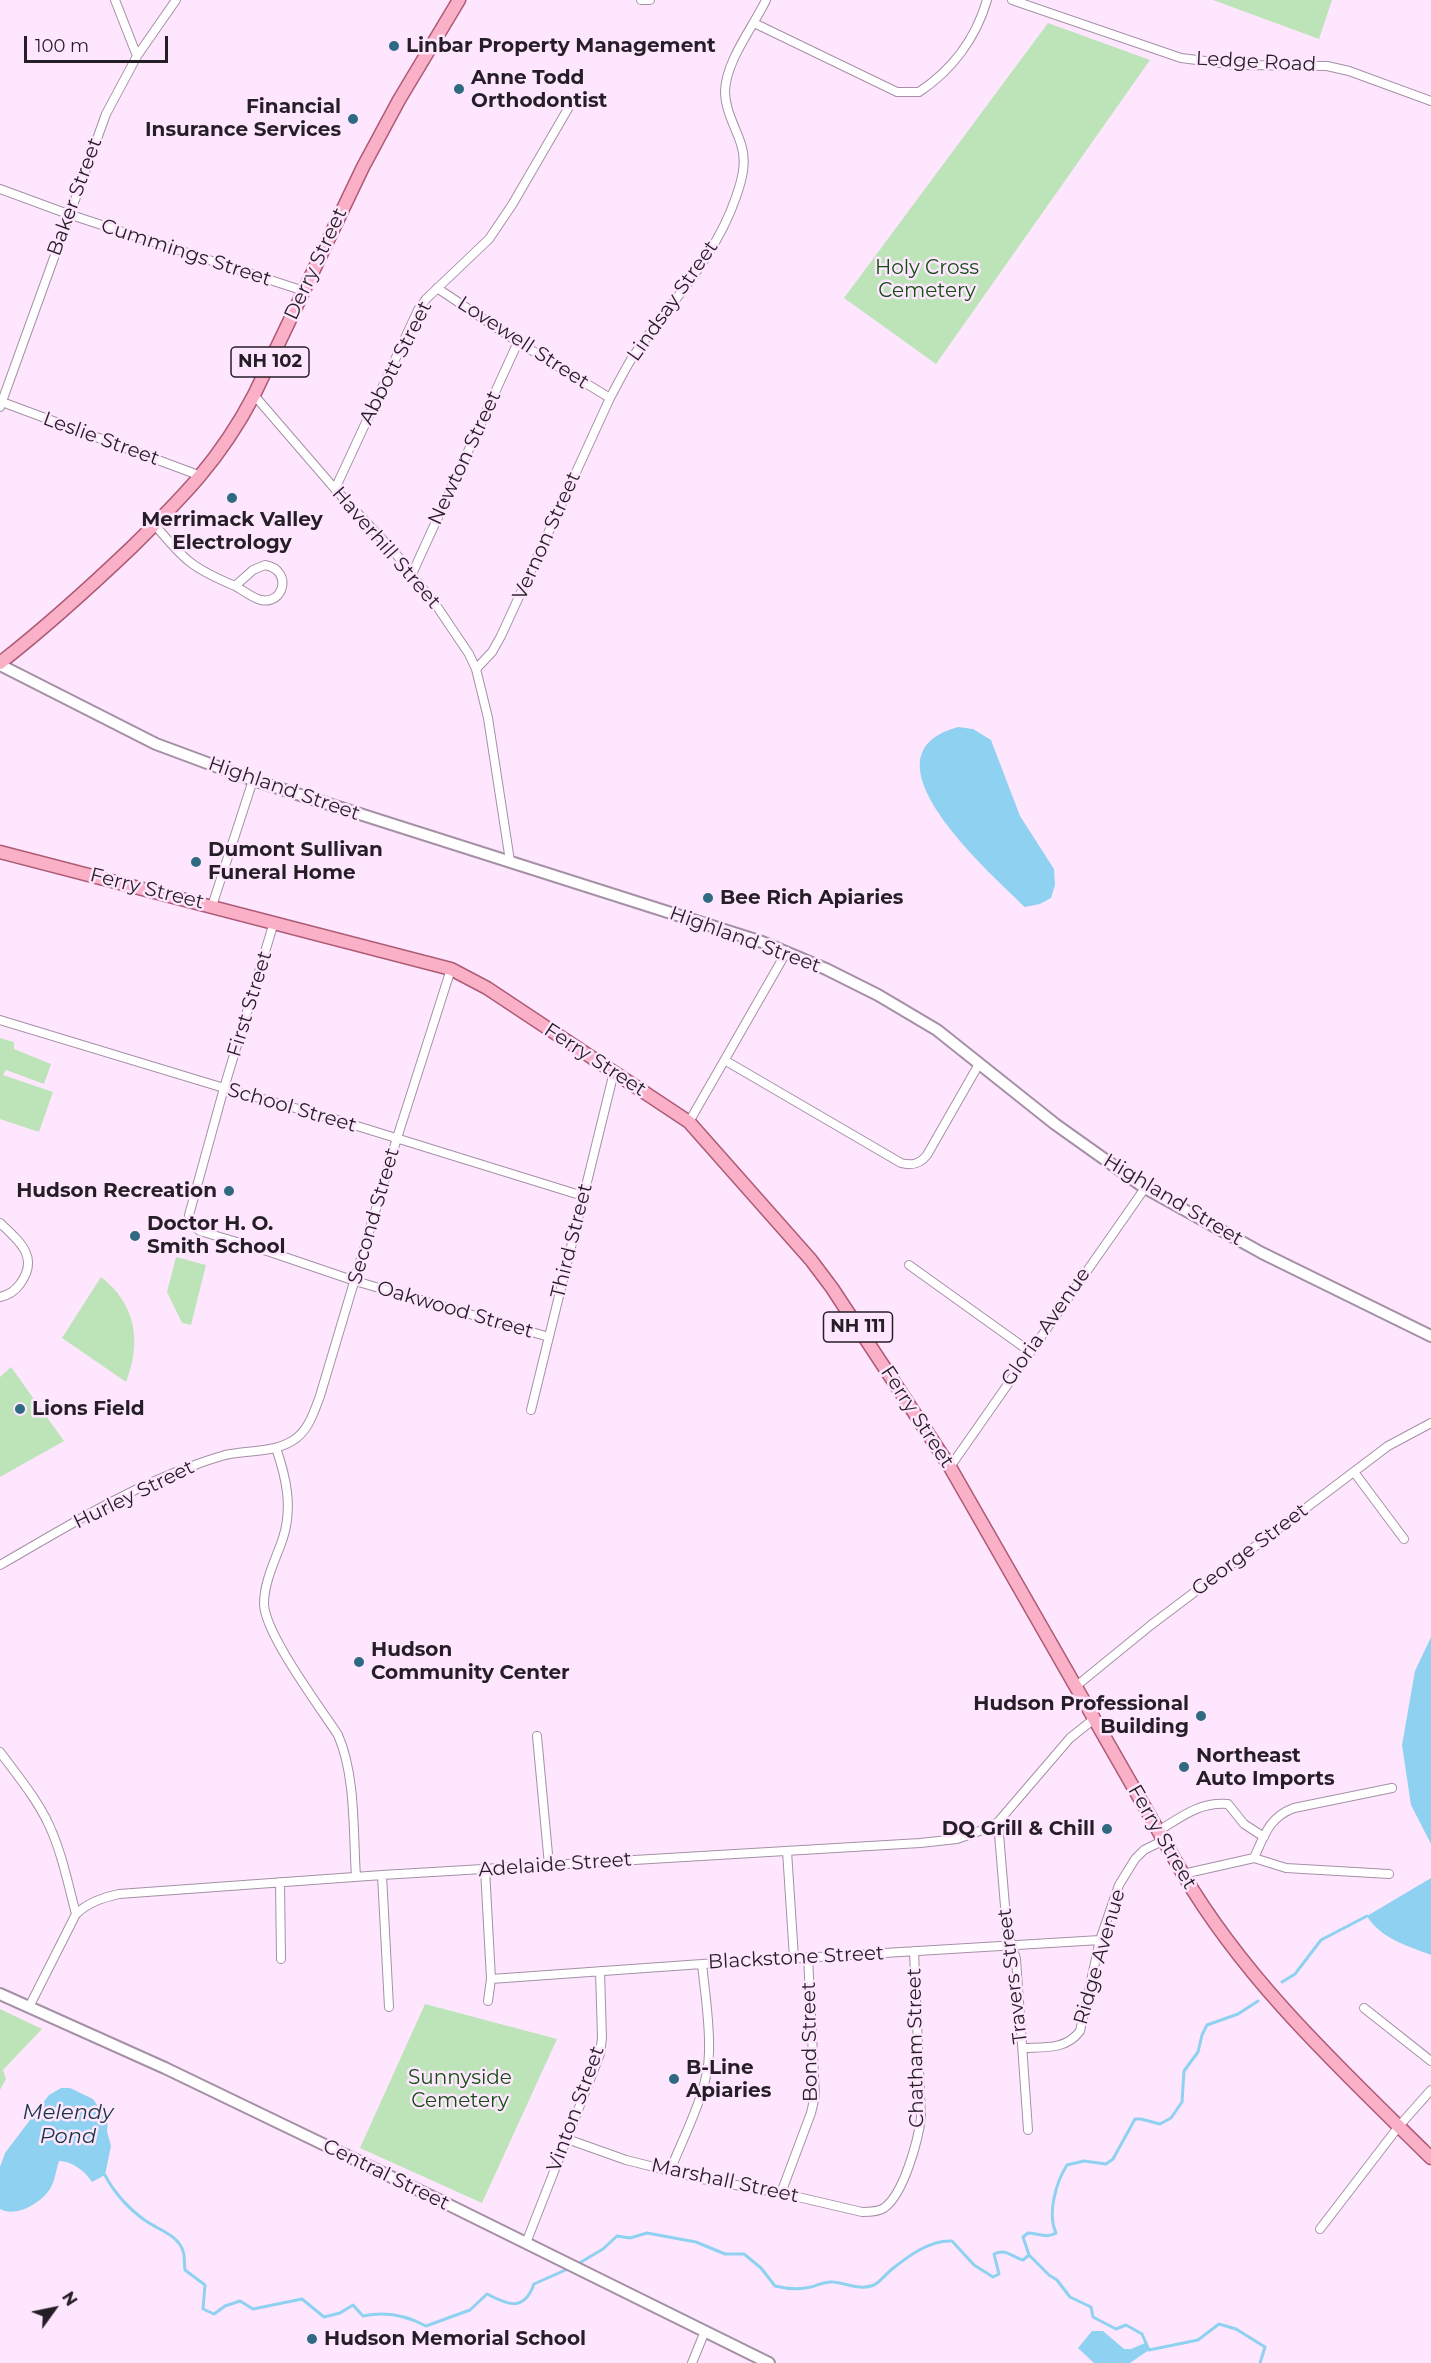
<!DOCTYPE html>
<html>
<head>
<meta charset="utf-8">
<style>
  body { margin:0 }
  #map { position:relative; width:1431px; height:2363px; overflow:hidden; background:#fee7fe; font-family:Montserrat,sans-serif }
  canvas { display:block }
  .north { position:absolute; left:24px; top:2279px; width:60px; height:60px; -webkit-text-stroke:4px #fee7fe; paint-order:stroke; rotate:57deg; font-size:16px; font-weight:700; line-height:24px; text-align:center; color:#261e26 }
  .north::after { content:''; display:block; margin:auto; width:21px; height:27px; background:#261e26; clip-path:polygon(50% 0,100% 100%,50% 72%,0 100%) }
  .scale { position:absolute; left:24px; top:36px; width:144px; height:27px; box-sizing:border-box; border:3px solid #261e26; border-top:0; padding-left:8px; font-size:18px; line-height:21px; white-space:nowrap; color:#261e26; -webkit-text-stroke:4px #fee7fe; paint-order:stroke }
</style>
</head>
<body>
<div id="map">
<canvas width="1431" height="2363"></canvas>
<div class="north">N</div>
<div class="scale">100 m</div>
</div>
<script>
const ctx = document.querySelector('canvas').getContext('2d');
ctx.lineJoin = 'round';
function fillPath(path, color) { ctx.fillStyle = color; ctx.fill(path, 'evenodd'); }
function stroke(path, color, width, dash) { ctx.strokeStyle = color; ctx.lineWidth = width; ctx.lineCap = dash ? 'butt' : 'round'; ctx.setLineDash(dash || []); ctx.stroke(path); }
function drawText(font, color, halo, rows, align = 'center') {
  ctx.font = font + ' Montserrat,sans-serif'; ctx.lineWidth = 5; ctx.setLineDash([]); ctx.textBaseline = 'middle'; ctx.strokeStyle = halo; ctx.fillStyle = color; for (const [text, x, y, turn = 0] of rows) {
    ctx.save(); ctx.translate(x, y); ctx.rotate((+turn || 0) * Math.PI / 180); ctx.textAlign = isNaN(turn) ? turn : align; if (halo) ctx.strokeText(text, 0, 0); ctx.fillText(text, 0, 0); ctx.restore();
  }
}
fillPath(new Path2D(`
  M1213 0H1332L1319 39Z
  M1048 23 1150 60 936 364 844 298Z
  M0 1038 14 1042V1049L51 1064 44 1084 6 1070 3 1075 53 1092 39 1132 0 1119Z
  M176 1257 206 1265 191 1325 182 1323 167 1292Z
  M101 1277C136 1304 142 1342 126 1382L62 1338Z
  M11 1367 64 1441 0 1477V1377Z
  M425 2004 557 2039 482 2203 360 2148Z
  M0 2009 42 2029 3 2070 6 2079 0 2090Z`), '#bde3b9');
fillPath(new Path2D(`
  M958 727 973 729 991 740 1020 816 1054 869 1055 885 1051 898 1040 904 1025 907C992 874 854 755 958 727Z
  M1431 1637V1844L1411 1805 1402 1745 1415 1671Z
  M1431 1878V1955C1408 1946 1381 1939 1367 1916Z
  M61 2088H70L93 2099 108 2121 107 2131 111 2146 105 2175 92 2182C85 2171 72 2161 59 2161 56 2170 55 2181 50 2189 41 2203 16 2218 0 2209V2167L5 2153 49 2095Z
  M1092 2331H1103L1124 2349H1131L1145 2343 1149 2350 1130 2363H1094L1078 2348Z`), '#8ed1f0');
stroke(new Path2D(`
  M1282 1982 1295 1974 1321 1940 1367 1916
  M105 2175C114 2193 130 2210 146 2221 159 2230 178 2235 183 2251 185 2256 184 2264 185 2270L205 2285 203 2309 214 2314 225 2306 240 2301 253 2309 302 2299 324 2317 340 2313 353 2305 363 2316C386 2311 406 2315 426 2326L470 2310 487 2294C508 2305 524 2312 534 2284L570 2268
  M1029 2255 1049 2275 1057 2280 1070 2297 1091 2307 1093 2317 1116 2329 1126 2325 1142 2334 1149 2350 1198 2340 1219 2324 1236 2329 1265 2347 1260 2363
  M576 2265 603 2249 617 2236 630 2238 647 2233 696 2242 725 2254H744L761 2268 775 2286C787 2289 798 2290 811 2287 819 2285 824 2281 833 2282 846 2283 860 2291 874 2285 880 2282 885 2275 891 2270 907 2257 929 2240 952 2241L974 2265 993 2277 999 2274 994 2254C1007 2248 1011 2257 1023 2260L1029 2255 1023 2237 1028 2233C1037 2233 1047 2239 1056 2233 1047 2214 1056 2182 1067 2165L1084 2161 1106 2164 1113 2159 1135 2119H1141L1160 2124 1171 2118 1182 2102 1184 2071 1198 2052 1202 2035 1207 2025 1238 2014 1258 2001`), '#8ed1f0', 3);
const street = new Path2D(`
  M115 0 137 56
  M641 0H650
  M1012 0 1181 58 1237 65 1327 66 1349 71 1431 101
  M754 23 897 92H919C952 70 976 38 987 0
  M0 189 68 214 304 291
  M437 288 518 342 610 398
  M254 395 335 489 396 554 438 608 469 654 476 669 488 718 510 861
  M2 402 201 476
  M0 407 106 114 137 56 176 0
  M335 489 418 310 426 299 489 239 512 205 573 100
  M155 525C184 560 192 568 235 586
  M265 565C293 570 284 605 261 600 252 598 243 590 235 586L253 570Z
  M412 574 518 342
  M476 669 492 652 501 636 610 398C617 385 624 371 632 358 668 305 715 259 736 197 742 180 747 162 741 144 735 126 725 110 725 91 726 61 753 27 766 0
  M212 906 253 780
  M274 922 224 1088 189 1215 191 1224 200 1231 270 1252 355 1281 549 1337
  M0 1020 224 1088 341 1121 583 1196
  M726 1061 901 1163C912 1166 920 1164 927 1155L979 1064
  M689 1122 787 951
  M0 1223C19 1241 40 1257 20 1284 15 1291 9 1295 0 1297
  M909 1265 1029 1351
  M531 1410 614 1072
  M276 1448C286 1477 293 1507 283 1538 276 1559 264 1581 264 1604 265 1634 319 1706 338 1735 356 1776 353 1833 356 1877
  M950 1467 1145 1188
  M1354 1472 1404 1539
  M0 1565C63 1529 126 1489 195 1465 205 1461 215 1458 225 1455 247 1450 272 1453 292 1441 308 1432 314 1412 320 1396L397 1138 451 969
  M1075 1687 1151 1625 1388 1446 1431 1423
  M537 1736 549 1865
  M0 1752C17 1775 37 1799 49 1825 62 1853 68 1884 76 1914
  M998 1822 1007 1930 1016 1959 1028 2130
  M1158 1831C1183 1816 1199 1802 1228 1804L1244 1824 1264 1837
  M787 1851 794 1958
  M1254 1858C1264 1836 1269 1817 1294 1808L1392 1788
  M485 1869 491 1979 488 2001
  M1183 1874 1254 1858 1286 1868 1389 1874
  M382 1875 389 2007
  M280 1882 281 1959
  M491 1979 702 1964 1100 1940
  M29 2007 76 1914C89 1902 102 1898 119 1894L382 1875 920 1843 957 1839 988 1828 998 1822 1070 1738 1094 1719
  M1364 2008 1431 2061
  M1023 2048C1044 2047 1066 2050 1080 2031L1100 1940 1119 1885 1135 1859 1144 1850 1164 1840
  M567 2139 626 2160 702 2179 781 2193 862 2212C869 2212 878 2212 884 2208 904 2194 918 2140 921 2118L914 1951
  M670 2171C684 2135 709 2090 709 2052 710 2023 705 1993 702 1964
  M781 2193 811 2113 815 2096 808 1957
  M1320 2229 1399 2126 1431 2090
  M526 2243 600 2054 602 2038 600 1971
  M692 2363 705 2331`);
const secondary = new Path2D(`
  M0 665 156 744 253 780 762 942 826 969 878 995 937 1030 1055 1124 1145 1188 1262 1253 1431 1336
  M0 1994 165 2068 439 2200 769 2363`);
const primary = new Path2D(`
  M0 663C46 627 89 588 131 548 183 497 220 460 254 395L363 167 399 100 459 0
  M0 852 451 969 487 988 689 1122 811 1260 832 1288 950 1467 1183 1874C1248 1984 1341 2069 1431 2158`);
stroke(street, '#a590a6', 10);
stroke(secondary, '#a590a6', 14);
stroke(primary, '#ae5b76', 15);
stroke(street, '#fff', 8);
stroke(secondary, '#fff', 10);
stroke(primary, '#fab0c7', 12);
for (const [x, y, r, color] of [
  [394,46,6,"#2f6a82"],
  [459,89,6,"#2f6a82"],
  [353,119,6,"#2f6a82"],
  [232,498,6,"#2f6a82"],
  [196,862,6,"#2f6a82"],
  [708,898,6,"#2f6a82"],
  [229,1191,6,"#2f6a82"],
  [135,1236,6,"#2f6a82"],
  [20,1409,6,"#2f6a82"],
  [359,1662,6,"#2f6a82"],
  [1201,1716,6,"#2f6a82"],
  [1184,1767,6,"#2f6a82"],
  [1107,1829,6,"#2f6a82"],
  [674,2079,6,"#2f6a82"],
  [312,2339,6,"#2f6a82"]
]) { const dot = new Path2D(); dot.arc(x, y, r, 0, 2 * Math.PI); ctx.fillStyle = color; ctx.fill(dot); stroke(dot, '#fee7fe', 2); }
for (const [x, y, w] of [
  [270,362,78],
  [858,1327,69]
]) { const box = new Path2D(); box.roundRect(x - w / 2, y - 15, w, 30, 4.5); ctx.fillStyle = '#fee7fe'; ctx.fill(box); stroke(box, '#261e26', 1.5); }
drawText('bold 18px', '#261e26', null, [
  ["NH 102",270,362],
  ["NH 111",858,1327]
]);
drawText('bold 20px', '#261e26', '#fee7fe', [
  ["Linbar Property Management",406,46],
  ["Anne Todd",471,78],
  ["Orthodontist",471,101],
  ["Financial",341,107,"right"],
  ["Insurance Services",341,130,"right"],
  ["Merrimack Valley",232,520,"center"],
  ["Electrology",232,543,"center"],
  ["Dumont Sullivan",208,850],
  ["Funeral Home",208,873],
  ["Bee Rich Apiaries",720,898],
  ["Hudson Recreation",217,1191,"right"],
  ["Doctor H. O.",147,1224],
  ["Smith School",147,1247],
  ["Lions Field",32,1409],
  ["Hudson",371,1650],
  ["Community Center",371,1673],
  ["Hudson Professional",1189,1704,"right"],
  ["Building",1189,1727,"right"],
  ["Northeast",1196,1756],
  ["Auto Imports",1196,1779],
  ["DQ Grill & Chill",1095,1829,"right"],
  ["B-Line",686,2068],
  ["Apiaries",686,2091],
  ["Hudson Memorial School",324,2339]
], 'left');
drawText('20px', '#261e26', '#fee7fe', [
  ["Ledge Road",1256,62,3],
  ["Baker Street",75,197,-70],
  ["Cummings Street",186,253,18],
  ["Derry Street",316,264,-65],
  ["Lindsay Street",673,301,-55],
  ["Lovewell Street",523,343,33],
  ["Abbott Street",396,363,-63],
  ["Leslie Street",101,439,20],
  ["Newton Street",465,458,-65],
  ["Vernon Street",547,536,-66],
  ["Haverhill Street",386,548,49],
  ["Highland Street",284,789,19],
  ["Ferry Street",147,889,14],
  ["Highland Street",745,940,20],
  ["First Street",250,1004,-73],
  ["Ferry Street",595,1060,33],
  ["School Street",292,1108,16],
  ["Highland Street",1173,1200,31],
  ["Second Street",374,1216,-74],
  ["Third Street",572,1241,-76],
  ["Oakwood Street",455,1310,16],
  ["Gloria Avenue",1046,1327,-55],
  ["Ferry Street",917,1417,57],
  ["Hurley Street",134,1495,-26],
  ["George Street",1250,1550,-37],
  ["Ferry Street",1162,1837,60],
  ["Adelaide Street",555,1865,-4],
  ["Ridge Avenue",1100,1957,-74],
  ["Blackstone Street",796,1958,-3],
  ["Travers Street",1013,1976,-97],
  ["Bond Street",810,2042,-91],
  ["Chatham Street",916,2048,-91],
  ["Vinton Street",576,2109,-70],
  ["Central Street",386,2175,26],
  ["Marshall Street",725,2181,12]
]);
drawText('20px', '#144f11', '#fee7fe', [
  ["Holy Cross",927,268],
  ["Cemetery",927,291],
  ["Sunnyside",460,2078],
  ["Cemetery",460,2101]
]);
drawText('italic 21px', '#173644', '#fee7fe', [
  ["Melendy",68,2113],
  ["Pond",68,2137]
]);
</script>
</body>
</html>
